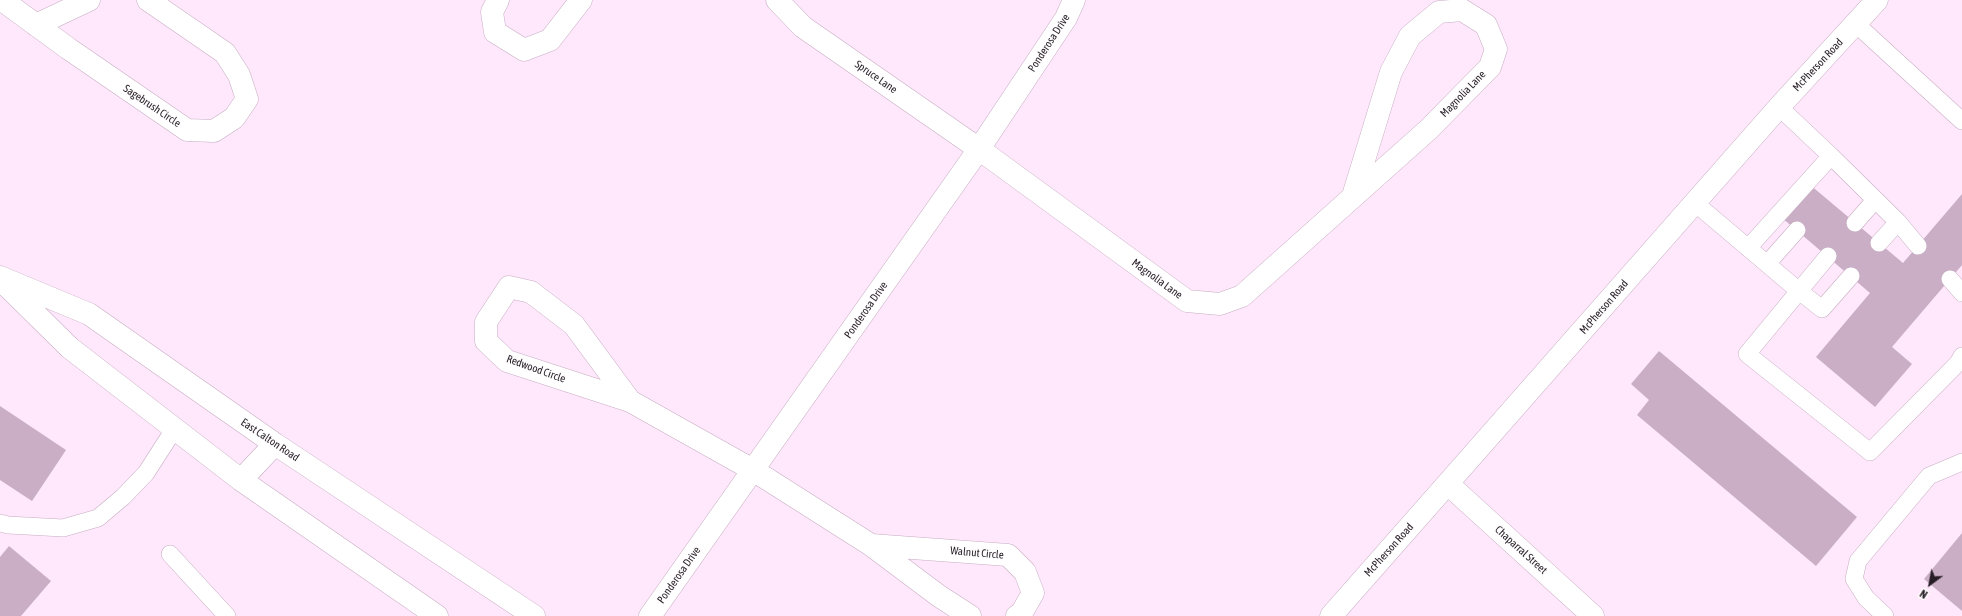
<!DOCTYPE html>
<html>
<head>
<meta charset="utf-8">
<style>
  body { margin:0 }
  #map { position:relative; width:1962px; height:616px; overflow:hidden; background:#ffe8fb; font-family:"Asap Condensed",sans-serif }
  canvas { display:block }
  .north { position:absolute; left:1910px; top:564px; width:40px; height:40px; -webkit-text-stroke:3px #fdfdfd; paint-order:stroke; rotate:212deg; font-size:11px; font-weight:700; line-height:16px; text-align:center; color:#271d26 }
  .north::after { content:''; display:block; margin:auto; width:14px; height:18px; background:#271d26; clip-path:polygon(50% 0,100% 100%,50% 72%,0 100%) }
</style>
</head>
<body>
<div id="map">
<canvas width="1962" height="616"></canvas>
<div class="north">N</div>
</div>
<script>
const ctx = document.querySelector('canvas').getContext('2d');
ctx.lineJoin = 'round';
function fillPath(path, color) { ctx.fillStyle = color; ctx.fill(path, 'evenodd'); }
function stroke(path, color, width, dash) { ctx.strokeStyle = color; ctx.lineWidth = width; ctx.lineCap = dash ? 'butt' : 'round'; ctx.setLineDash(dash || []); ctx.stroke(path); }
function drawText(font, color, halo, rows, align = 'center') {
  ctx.font = font + ' "Asap Condensed",sans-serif'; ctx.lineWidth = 3; ctx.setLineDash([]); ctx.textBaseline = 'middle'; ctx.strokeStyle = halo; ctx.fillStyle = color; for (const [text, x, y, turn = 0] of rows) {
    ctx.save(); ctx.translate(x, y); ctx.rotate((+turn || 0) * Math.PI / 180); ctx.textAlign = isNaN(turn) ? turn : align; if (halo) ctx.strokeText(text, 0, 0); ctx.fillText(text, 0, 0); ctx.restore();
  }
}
fillPath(new Path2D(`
  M1809 184 1903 263 1962 194V265L1892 347 1912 364 1875 407 1816 357 1870 293 1781 217Z
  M1659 351 1857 517 1816 566 1637 415 1649 400 1631 384Z
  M0 406 66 450 32 501 0 480Z
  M1962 533V611L1924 579Z
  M9 546 51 581 21 616H0V557Z`), '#c9aec5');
const lane = new Path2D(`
  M1856 24 1962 121
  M1779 107 1831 156 1898 222 1879 243
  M1695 203 1799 291 1747 354 1870 452 1958 363 1962 356
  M1898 222 1918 246
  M1855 223 1875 200
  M1748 248 1831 156
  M1828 256 1799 291 1822 309 1851 276
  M1767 264 1797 230
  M1950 279 1962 293
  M0 523 8 525 63 528 98 518 123 497 146 473 175 428
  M170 554 227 616
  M1885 616 1866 598 1854 579 1858 561 1929 476 1962 462`);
const street = new Path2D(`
  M2 0 69 49 187 130 214 131 234 118 247 99 239 75 225 53 148 0
  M498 0 492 12 495 32 524 50 550 40 581 0
  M777 0 803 27 979 149 1187 301 1220 304 1242 296 1429 129 1490 67 1496 49 1486 25 1462 10 1439 12 1410 36 1391 72 1353 196
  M36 25 89 0
  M630 401 574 325 531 292 509 287 486 322V341L507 361 630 401 753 470 871 545 939 596 970 616
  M1448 484 1593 616
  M871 545 1008 555 1025 572 1033 593 1021 614 1017 616
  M650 616 979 149 1066 18 1074 0`);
const secondary = new Path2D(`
  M0 277 89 314 275 444 534 616
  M5 284 70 348 241 480 437 616
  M241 480 275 444
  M1331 616 1779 107 1877 0`);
stroke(lane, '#c7acc3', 18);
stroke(street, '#c7acc3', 23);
stroke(secondary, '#c7acc3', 23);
stroke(lane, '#fff', 17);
stroke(street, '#fff', 22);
stroke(secondary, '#fff', 22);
drawText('11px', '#271d26', '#fdfdfd', [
  ["Ponderosa Drive",1049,43,-57],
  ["McPherson Road",1818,65,-47],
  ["Spruce Lane",876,77,35],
  ["Magnolia Lane",1463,94,-46],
  ["Sagebrush Circle",152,106,34],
  ["Magnolia Lane",1157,279,36],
  ["McPherson Road",1604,307,-49],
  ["Ponderosa Drive",866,310,-55],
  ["Redwood Circle",536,369,20],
  ["East Calton Road",270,440,34],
  ["McPherson Road",1389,550,-48],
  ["Chaparral Street",1521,550,42],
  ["Walnut Circle",977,553,5],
  ["Ponderosa Drive",679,575,-55]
]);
</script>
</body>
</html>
